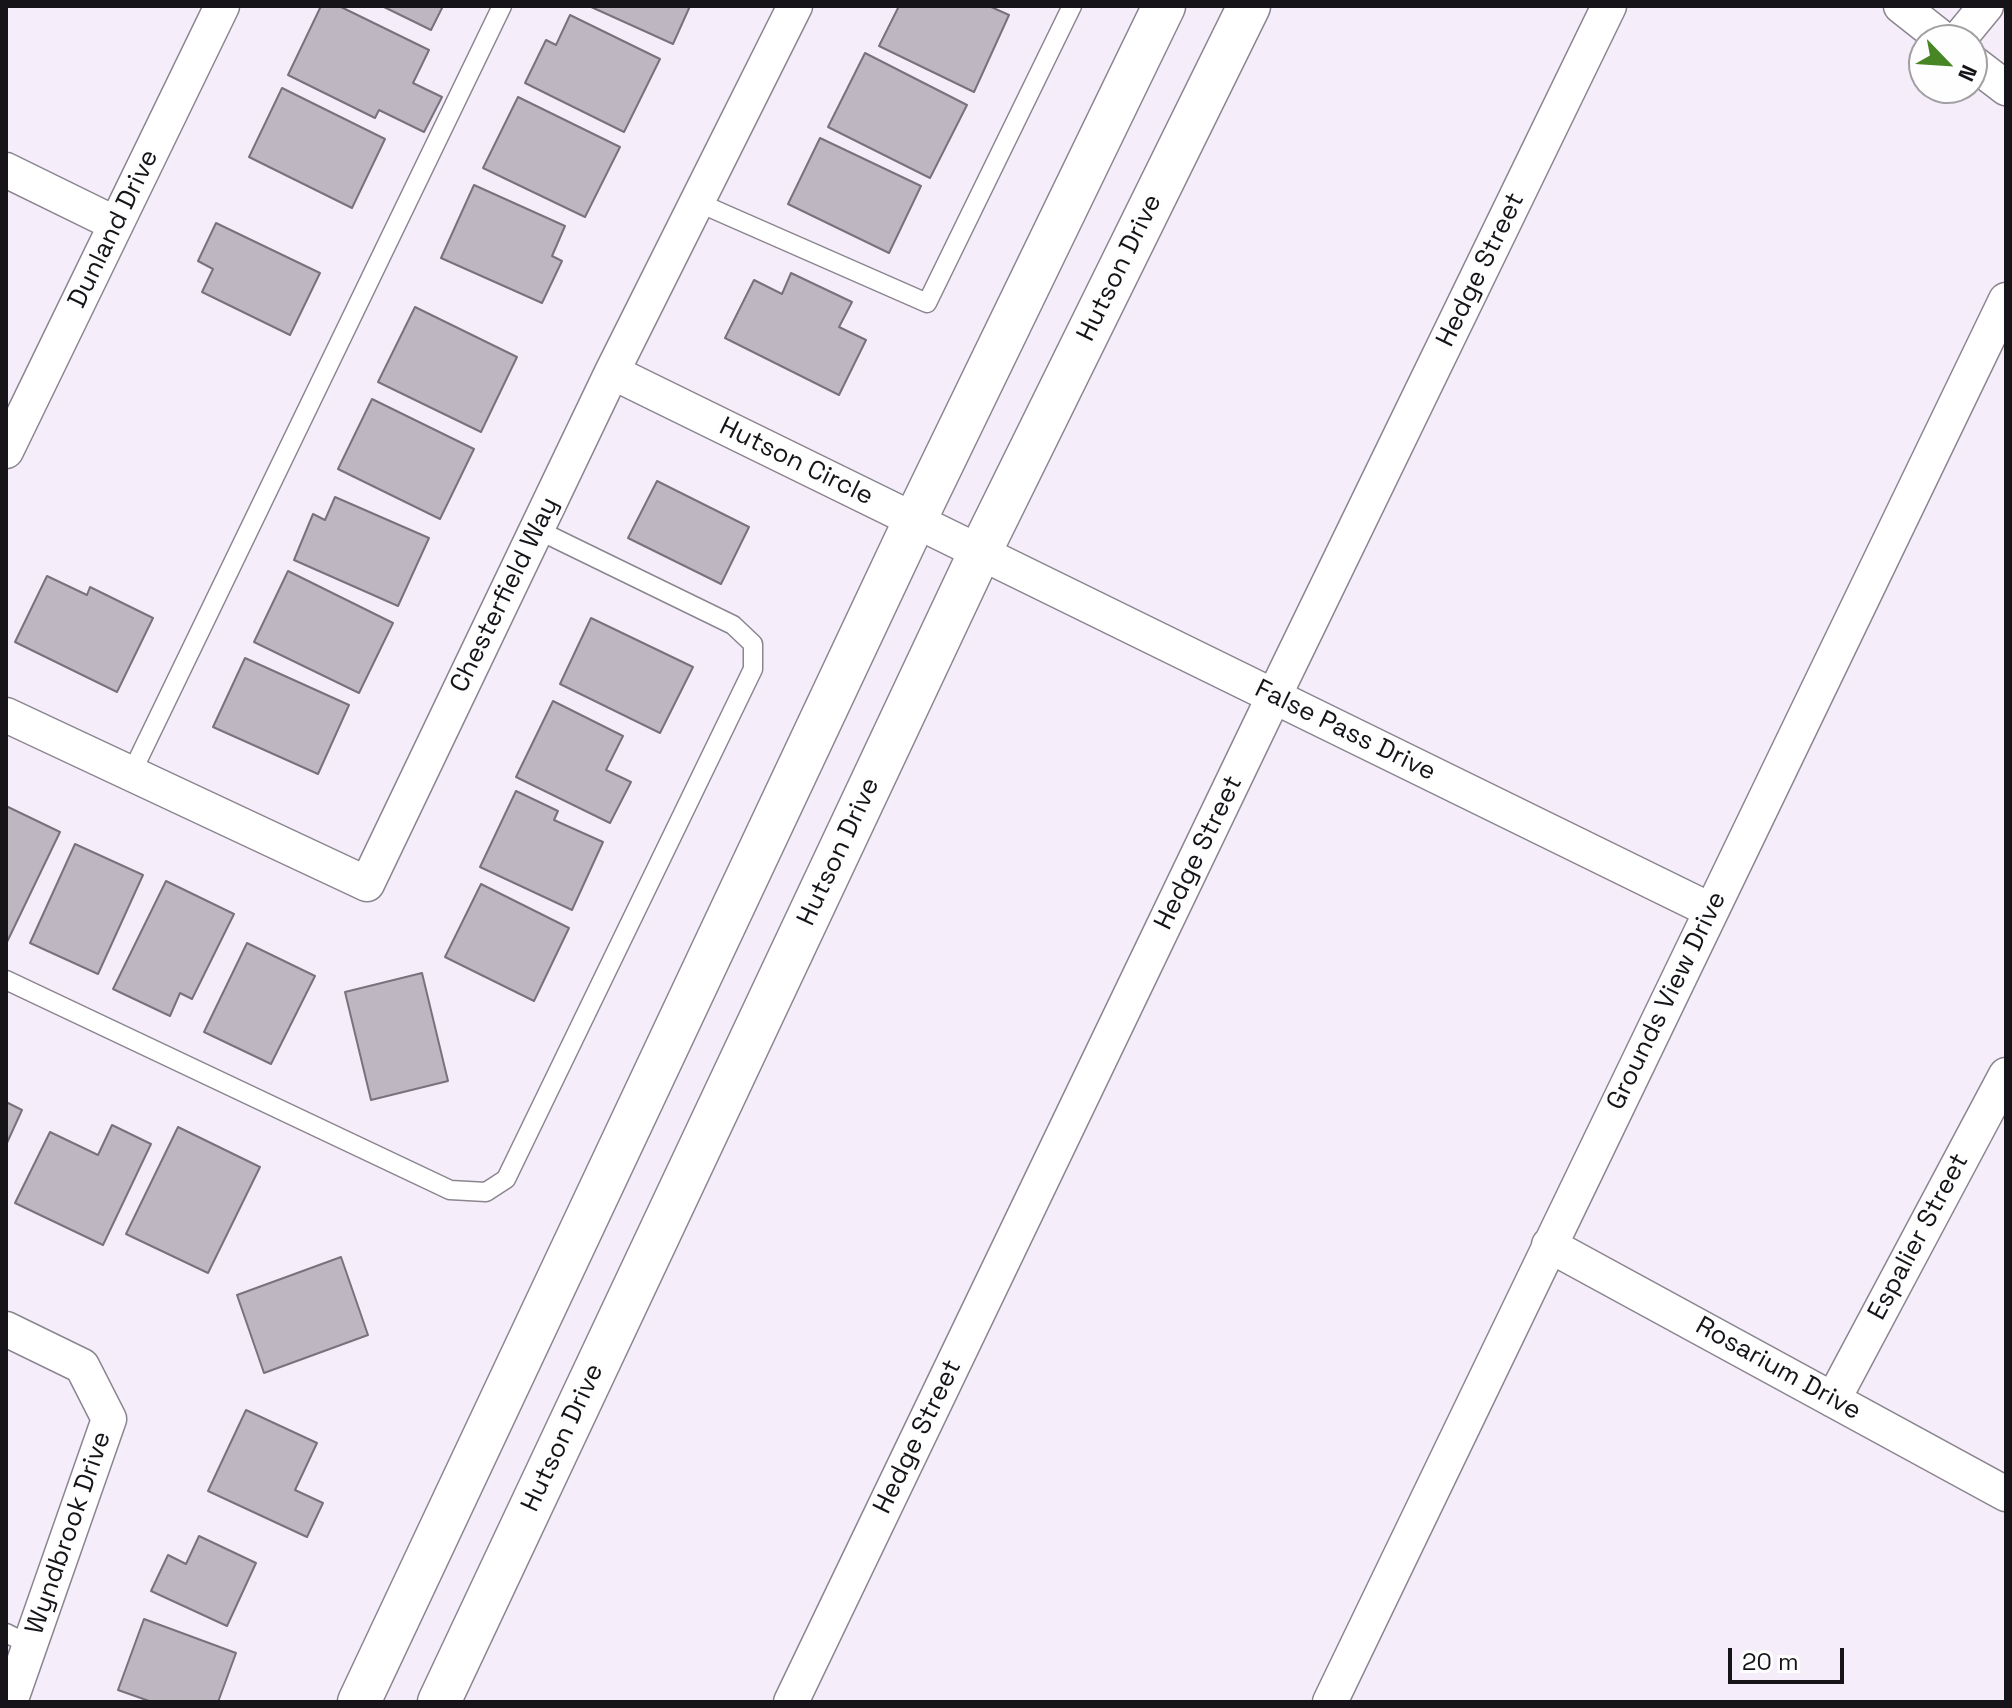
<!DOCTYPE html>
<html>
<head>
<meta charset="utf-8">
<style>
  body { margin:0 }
  #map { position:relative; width:2012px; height:1708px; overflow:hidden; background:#f5eefa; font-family:"Space Grotesk",sans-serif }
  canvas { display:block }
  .frame { position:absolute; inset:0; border:8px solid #171419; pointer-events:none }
  .north { position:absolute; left:1908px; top:24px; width:80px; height:80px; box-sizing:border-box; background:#fefefe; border:2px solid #a2a0a2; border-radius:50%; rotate:115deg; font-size:22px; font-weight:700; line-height:32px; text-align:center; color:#171419 }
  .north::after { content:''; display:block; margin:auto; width:28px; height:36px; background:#488625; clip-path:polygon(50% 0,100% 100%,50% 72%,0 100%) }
  .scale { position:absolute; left:1728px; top:1648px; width:116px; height:36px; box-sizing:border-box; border:4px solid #171419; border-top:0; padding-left:10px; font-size:24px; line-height:28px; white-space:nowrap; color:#171419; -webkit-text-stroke:6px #fefefe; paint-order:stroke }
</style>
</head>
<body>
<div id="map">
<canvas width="2012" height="1708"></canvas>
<div class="frame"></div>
<div class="north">N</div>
<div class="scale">20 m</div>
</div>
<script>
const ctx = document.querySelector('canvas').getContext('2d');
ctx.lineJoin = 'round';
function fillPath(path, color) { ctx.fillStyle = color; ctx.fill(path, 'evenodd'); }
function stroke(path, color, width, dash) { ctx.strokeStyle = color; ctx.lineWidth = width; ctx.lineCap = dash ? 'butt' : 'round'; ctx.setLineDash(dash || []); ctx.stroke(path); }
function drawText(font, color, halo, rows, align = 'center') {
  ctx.font = font + ' "Space Grotesk",sans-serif'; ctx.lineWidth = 8; ctx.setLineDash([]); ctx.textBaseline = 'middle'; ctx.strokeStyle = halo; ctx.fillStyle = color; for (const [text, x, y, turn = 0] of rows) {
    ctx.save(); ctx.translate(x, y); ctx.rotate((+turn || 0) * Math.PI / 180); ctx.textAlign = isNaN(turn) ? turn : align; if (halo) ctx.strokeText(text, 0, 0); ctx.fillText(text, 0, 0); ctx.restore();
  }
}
const building = new Path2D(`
  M321 6H339L429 50 413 83 442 97 424 132 379 110 375 118 288 75Z
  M382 6H443L431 30Z
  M589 6H690L673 44Z
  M899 6H989L1009 15 974 92 879 46Z
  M570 15 660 59 624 132 525 83 546 40 556 45Z
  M865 53 967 105 930 178 828 127Z
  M282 88 385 139 352 208 249 157Z
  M518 97 620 147 585 217 483 168Z
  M820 138 921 186 889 253 788 204Z
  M474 185 565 226 552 256 562 261 542 303 441 258Z
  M216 223 320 273 290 335 202 292 213 269 198 261Z
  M791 273 852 302 839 327 866 340 839 395 725 338 754 280 782 294Z
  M415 307 517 357 481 432 378 382Z
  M372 399 474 449 440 519 338 469Z
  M657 481 749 527 721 584 628 538Z
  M335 497 429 538 398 606 294 560 313 514 325 520Z
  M288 571 393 623 359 693 254 642Z
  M47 576 87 595 90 587 153 618 117 692 15 642Z
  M591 618 693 667 660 733 560 684Z
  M245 658 349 705 318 774 213 727Z
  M553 701 623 736 606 770 631 782 610 823 516 777Z
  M516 791 558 811 554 820 603 842 572 910 480 867Z
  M6 806 60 832 7 942 6 941Z
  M75 844 143 875 98 974 30 943Z
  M166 881 234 914 192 999 180 993 170 1016 113 989Z
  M481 884 569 928 534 1001 445 957Z
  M247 943 315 976 271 1064 204 1032Z
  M422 973 448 1081 371 1100 345 992Z
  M6 1102 22 1110 6 1145Z
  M112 1125 151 1144 103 1245 15 1203 50 1132 98 1155Z
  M178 1127 260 1167 208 1273 126 1234Z
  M341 1257 368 1335 264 1373 237 1295Z
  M246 1410 317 1443 295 1490 323 1503 307 1537 208 1491Z
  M199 1536 256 1563 227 1626 151 1591 168 1555 186 1564Z
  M144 1619 236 1653 218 1702H152L118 1690Z`);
fillPath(building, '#beb7c2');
stroke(building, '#79727d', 2);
const service = new Path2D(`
  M697 202 927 303 1072 6
  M131 774 502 6
  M6 980 450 1190 486 1192 506 1179 753 669V644L733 625 536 529
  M6 1633 30 1645`);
const minor = new Path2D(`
  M1901 6 1944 40
  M1958 40 1986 6
  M1972 62 2006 88
  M6 170 116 224
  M612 372 1710 910
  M6 451 222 6
  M6 715 367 884 612 372 795 6
  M1549 1245 2006 1494
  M6 1329 82 1366 109 1419 10 1702
  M1833 1400 2006 1075
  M791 1702 1274 696 1609 6
  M1330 1702 2006 300`);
const tertiary = new Path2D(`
  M359 1702 915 520 1164 6
  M439 1702 980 552 1249 6`);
stroke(service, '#8b8590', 21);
stroke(minor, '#8b8590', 37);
stroke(tertiary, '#8b8590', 45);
stroke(service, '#fff', 18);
stroke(minor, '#fff', 34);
stroke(tertiary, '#fff', 42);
drawText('26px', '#171419', '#fefefe', [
  ["Dunland Drive",114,229,-64],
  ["Hutson Drive",1120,268,-64],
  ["Hedge Street",1481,270,-64],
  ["Hutson Circle",796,462,26],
  ["Chesterfield Way",505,595,-64],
  ["False Pass Drive",1345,731,26],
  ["Hutson Drive",839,852,-65],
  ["Hedge Street",1199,853,-64],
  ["Grounds View Drive",1667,1001,-64],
  ["Espalier Street",1919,1237,-62],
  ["Rosarium Drive",1778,1369,29],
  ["Hedge Street",918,1437,-64],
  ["Hutson Drive",563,1438,-65],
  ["Wyndbrook Drive",69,1533,-71]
]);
</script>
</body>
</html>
